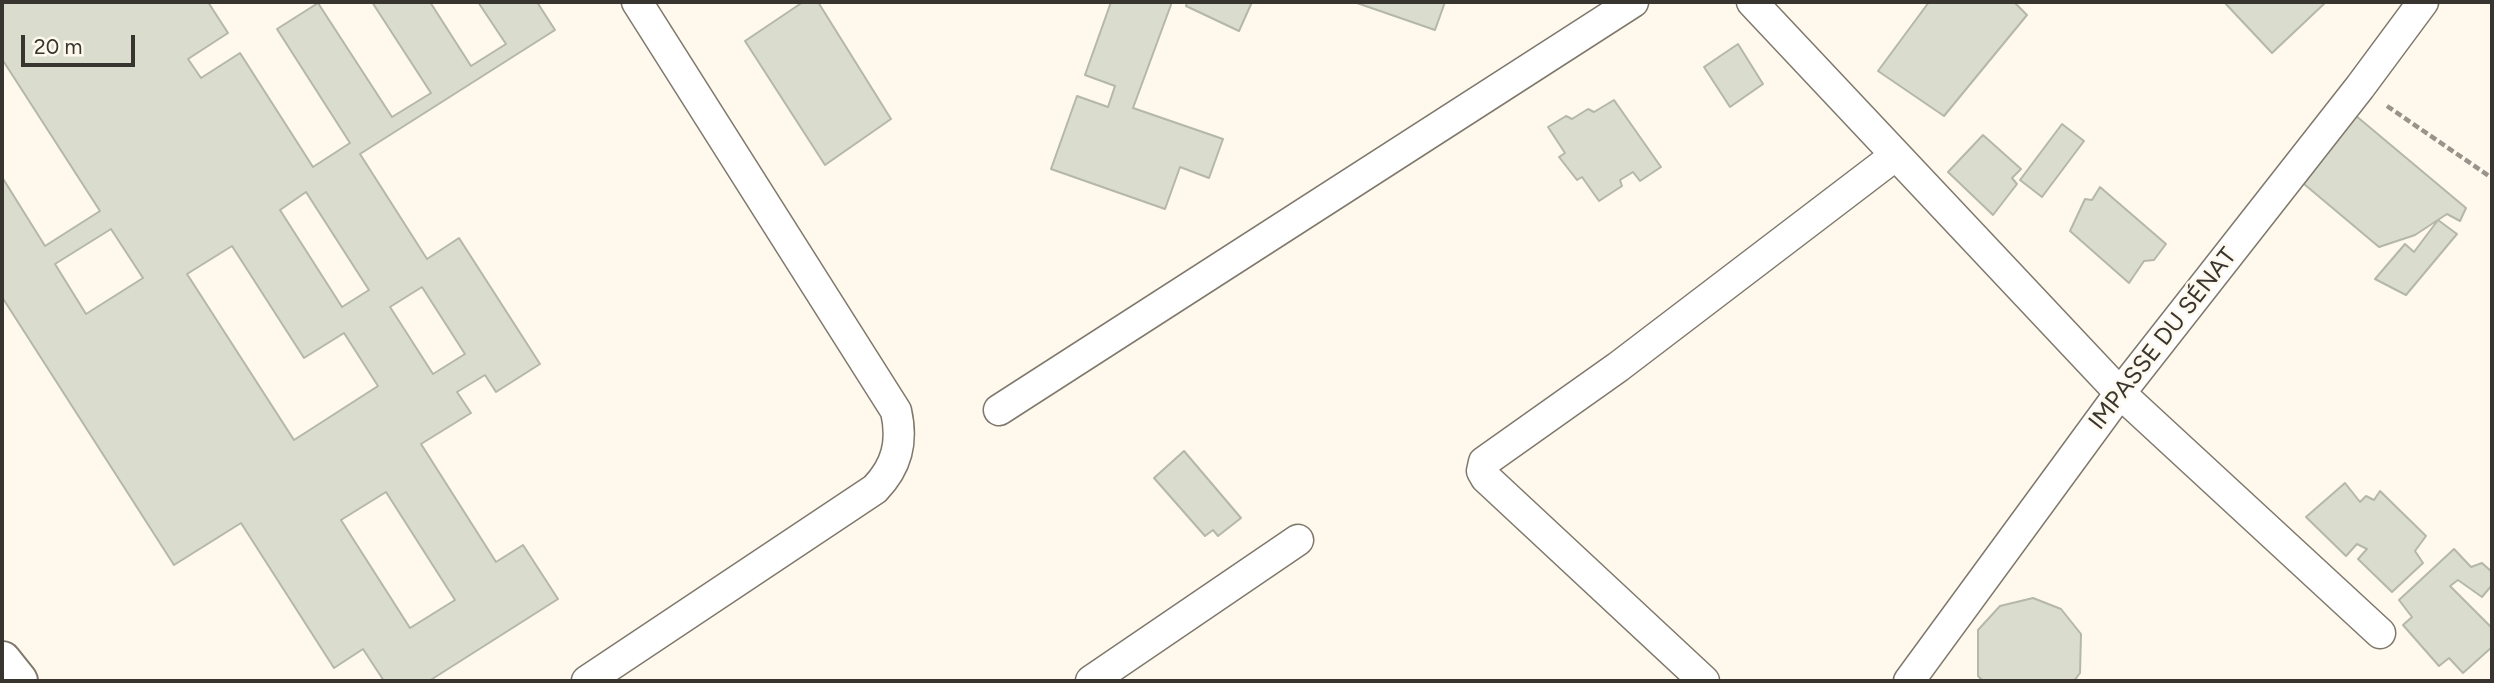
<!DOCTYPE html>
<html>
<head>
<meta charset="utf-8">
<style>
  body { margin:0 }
  #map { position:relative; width:2494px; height:683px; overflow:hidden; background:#fef8ed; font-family:Figtree,sans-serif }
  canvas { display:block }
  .frame { position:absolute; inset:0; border:4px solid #383530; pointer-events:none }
  .scale { position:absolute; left:21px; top:35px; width:114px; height:32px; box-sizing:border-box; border:4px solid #383530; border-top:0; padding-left:9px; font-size:21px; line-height:24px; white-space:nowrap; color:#383530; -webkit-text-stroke:5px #fef8ed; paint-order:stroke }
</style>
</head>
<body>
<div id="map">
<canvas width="2494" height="683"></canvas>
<div class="frame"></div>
<div class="scale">20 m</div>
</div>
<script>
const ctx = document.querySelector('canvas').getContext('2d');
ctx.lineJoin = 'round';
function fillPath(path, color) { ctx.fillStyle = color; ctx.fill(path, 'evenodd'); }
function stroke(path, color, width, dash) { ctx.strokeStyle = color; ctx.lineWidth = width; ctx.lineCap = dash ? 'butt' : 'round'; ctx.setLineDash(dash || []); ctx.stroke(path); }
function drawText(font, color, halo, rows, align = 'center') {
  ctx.font = font + ' Figtree,sans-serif'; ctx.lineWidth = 5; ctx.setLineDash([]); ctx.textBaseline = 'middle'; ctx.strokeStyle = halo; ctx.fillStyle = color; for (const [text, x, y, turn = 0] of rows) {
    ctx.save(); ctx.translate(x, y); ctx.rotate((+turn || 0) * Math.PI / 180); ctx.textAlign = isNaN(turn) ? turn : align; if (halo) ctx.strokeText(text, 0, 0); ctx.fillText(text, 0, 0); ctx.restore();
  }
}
const building = new Path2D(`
  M2 2H208L228 33 188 59 201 78 240 53 313 167 350 143 277 29 318 3 392 117 431 93 372 2H430L471 66 506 44 478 2H537L555 30 360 154 427 259 459 238 540 364 496 392 485 375 457 392 471 413 421 444 496 562 523 545 558 599 429 681H384L363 649 334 668 241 523 174 565 2 297V177L45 246 100 211 2 59ZM306 192 369 290 342 307 280 210ZM111 229 143 278 86 314 55 264ZM232 246 304 358 344 333 378 386 294 440 187 274ZM422 287 465 354 433 374 390 307ZM386 492 455 600 410 628 341 520Z
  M803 2H818L891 119 825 165 745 41Z
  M1111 2H1172L1133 108 1223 139 1209 178 1180 167 1165 209 1051 169 1077 96 1108 107 1115 86 1085 75Z
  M1187 2H1252L1239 31 1186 6Z
  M1354 2H1445L1435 30Z
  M1929 2H2014L2027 15 1944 116 1878 71Z
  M2224 2H2326L2272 53Z
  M1738 44 1763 84 1730 107 1704 67Z
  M1614 100 1661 167 1640 181 1633 172 1620 180 1622 186 1599 201 1582 177 1577 180 1559 157 1565 153 1548 127 1566 116 1572 119 1588 109 1594 112Z
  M2355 115 2466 208 2460 221 2447 214 2415 235 2379 247 2304 184Z
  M2062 124 2084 141 2042 197 2020 180Z
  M1983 135 2021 169 2012 178 2017 184 1993 215 1948 172Z
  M2100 187 2166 244 2154 260 2144 261 2129 283 2070 231 2085 199 2092 200Z
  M2438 220 2457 234 2406 295 2375 279 2405 244 2414 252Z
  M1184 451 1241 518 1218 536 1213 530 1205 536 1154 478Z
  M2345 483 2360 502 2366 496 2374 500 2380 491 2426 536 2415 551 2423 563 2392 592 2358 559 2367 549 2357 544 2346 556 2306 517Z
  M2454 549 2471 567 2482 563 2492 572V585L2482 597 2458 580 2450 586 2492 628V647L2463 673 2449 658 2439 666 2403 625 2412 617 2399 600Z
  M2033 598 2061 609 2081 634 2080 673 2074 681H1983L1978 676V630L2000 606Z`);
fillPath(building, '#dadcce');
stroke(building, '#b4b7a9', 2);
const street = new Path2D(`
  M1752 2 2120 393 2380 633
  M999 410 1633 2
  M587 681 875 489C897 466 903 442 896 411L637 2
  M1091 681 1298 540
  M1704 681 1486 478 1482 471 1484 462 1618 367 1896 155
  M1909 681 2120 393 2360 87 2423 2`);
const primary = new Path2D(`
  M2 661 18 681`);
stroke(street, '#7f786c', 33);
stroke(primary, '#7f786c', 42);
stroke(new Path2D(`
  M2387 106 2492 178`), '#98938b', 4.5, [7, 3.5]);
stroke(street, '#fff', 30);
stroke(primary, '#fff', 38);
drawText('24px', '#383530', '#fef8ed', [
  ["IMPASSE DU SÉNAT",2163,339,-52]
]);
</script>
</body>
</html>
